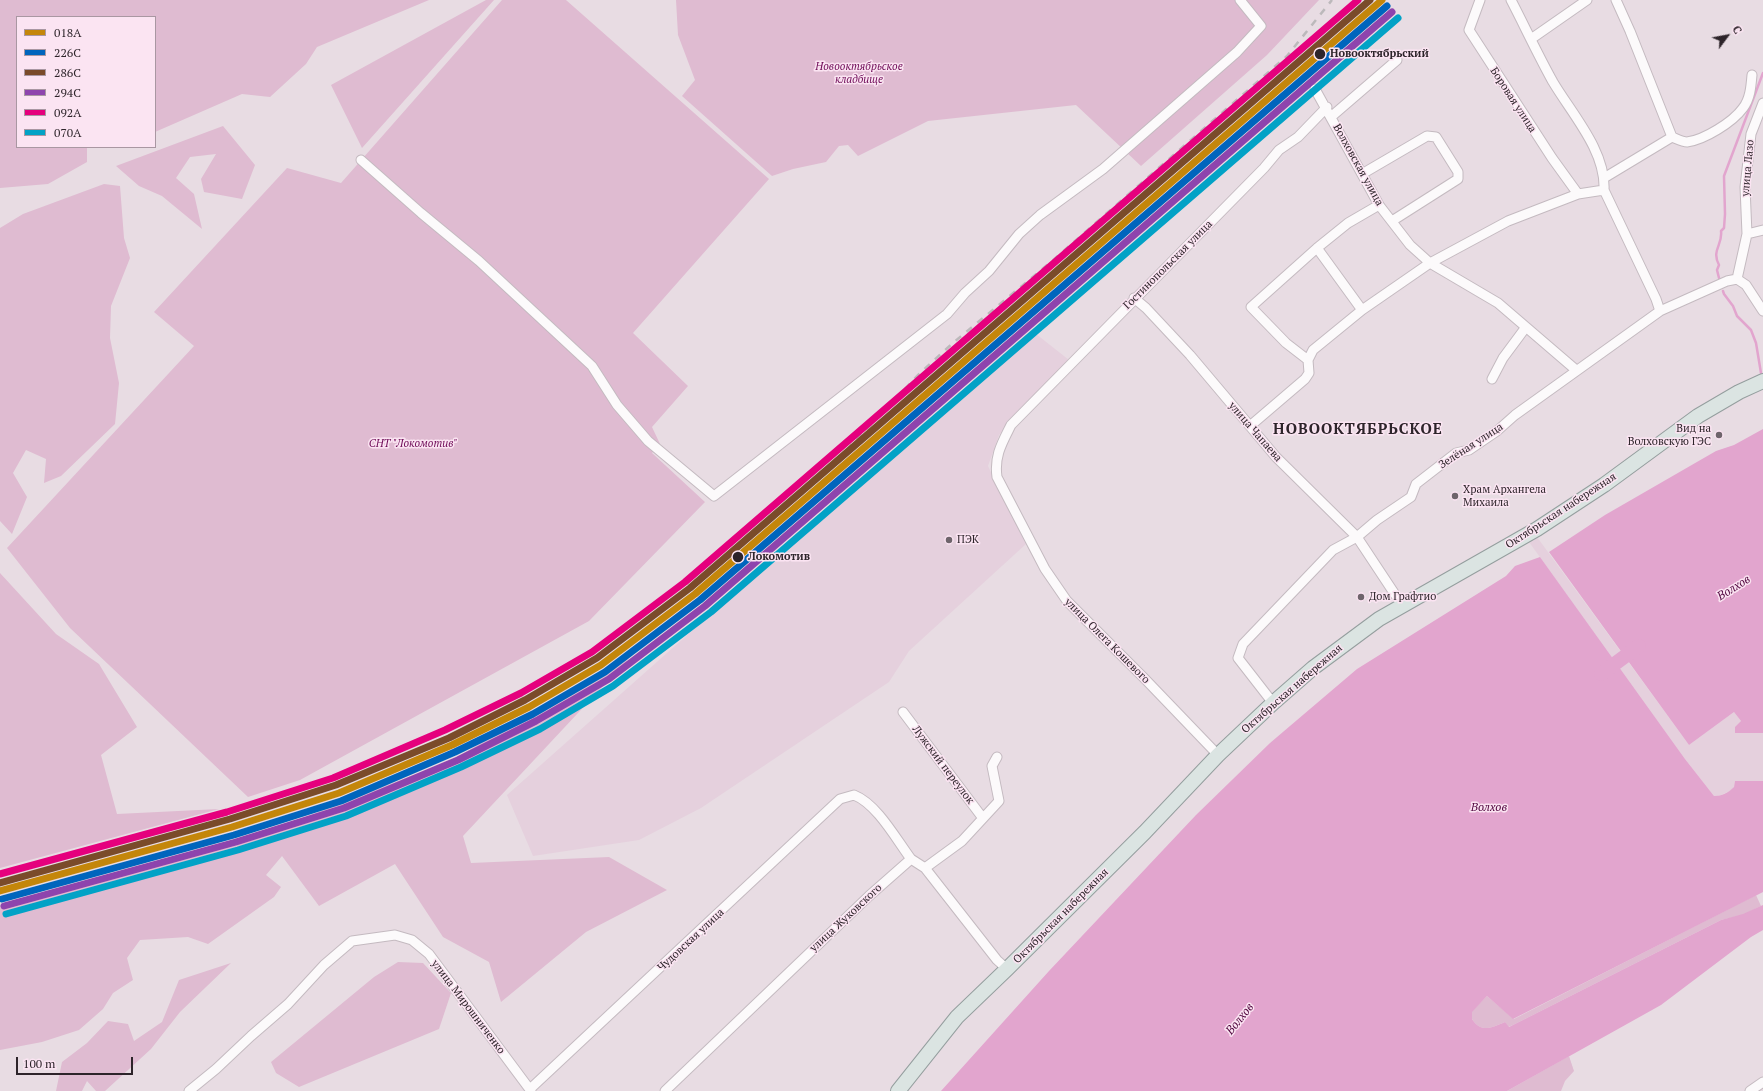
<!DOCTYPE html>
<html>
<head>
<meta charset="utf-8">
<style>
  body { margin:0 }
  #map { position:relative; width:1763px; height:1091px; overflow:hidden; background:#e8dce3; font-family:"PT Serif",serif }
  canvas { display:block }
  .legend { position:absolute; left:16px; top:16px; width:140px; height:132px; box-sizing:border-box; background:#fbe4f2; border:1px solid #a997a2; margin:0; padding:5px 7px; list-style:none; font-size:12px; color:#2d242a }
  .legend li { display:flex; align-items:center; gap:8px; height:20px }
  .legend b { width:20px; border:1px solid #a997a2 }
  .north { position:absolute; left:1707px; top:16px; width:40px; height:40px; -webkit-text-stroke:3px #fbe4f2; paint-order:stroke; rotate:58deg; font-size:11px; font-weight:700; line-height:16px; text-align:center; color:#2d242a }
  .north::after { content:''; display:block; margin:auto; width:14px; height:18px; background:#2d242a; clip-path:polygon(50% 0,100% 100%,50% 72%,0 100%) }
  .scale { position:absolute; left:16px; top:1057px; width:117px; height:18px; box-sizing:border-box; border:2px solid #2d242a; border-top:0; padding-left:5px; font-size:12px; line-height:14px; white-space:nowrap; color:#2d242a; -webkit-text-stroke:3px #fbe4f2; paint-order:stroke }
</style>
</head>
<body>
<div id="map">
<canvas width="1763" height="1091"></canvas>
<ul class="legend">
<li><b style="height:5px;background:#c4860a"></b>018А</li>
<li><b style="height:5px;background:#0065bd"></b>226С</li>
<li><b style="height:5px;background:#7a4b2a"></b>286С</li>
<li><b style="height:5px;background:#8e44ad"></b>294С</li>
<li><b style="height:5px;background:#e5007d"></b>092А</li>
<li><b style="height:5px;background:#02a2c6"></b>070А</li>
</ul>
<div class="north">С</div>
<div class="scale">100 m</div>
</div>
<script>
const ctx = document.querySelector('canvas').getContext('2d');
ctx.lineJoin = 'round';
function fillPath(path, color) { ctx.fillStyle = color; ctx.fill(path, 'evenodd'); }
function stroke(path, color, width, dash) { ctx.strokeStyle = color; ctx.lineWidth = width; ctx.lineCap = dash ? 'butt' : 'round'; ctx.setLineDash(dash || []); ctx.stroke(path); }
function drawText(font, color, halo, rows, align = 'center') {
  ctx.font = font + ' "PT Serif",serif'; ctx.lineWidth = 3; ctx.setLineDash([]); ctx.textBaseline = 'middle'; ctx.strokeStyle = halo; ctx.fillStyle = color; for (const [text, x, y, turn = 0] of rows) {
    ctx.save(); ctx.translate(x, y); ctx.rotate((+turn || 0) * Math.PI / 180); ctx.textAlign = isNaN(turn) ? turn : align; if (halo) ctx.strokeText(text, 0, 0); ctx.fillText(text, 0, 0); ctx.restore();
  }
}
fillPath(new Path2D(`
  M1031 330 1069 360 999 435 988 466 1026 544 909 651 889 682 701 808 639 840 533 856 507 795Z
  M1537 537 1689 745 1734 712 1741 721 1735 733H1763V781H1735L1734 787 1730 791 1721 795 1714 796 1685 759 1529 542Z`), '#e5d0dd');
fillPath(new Path2D(`
  M0 0H429L317 47 306 64 270 97 242 94 155 132V17H17V147H87V162L48 184 0 188Z
  M486 0H494L362 148 331 85Z
  M502 0H566L769 179 633 333 688 386 652 427 660 444 652 453 705 502 589 621 300 780 248 797 70 628 7 548 194 346 154 312 287 168 341 183Z
  M676 0H1319L1267 55 1141 166 1076 105 928 121 858 156 848 145 839 146 826 162 793 169 772 176 682 96 695 80 678 35Z
  M223 126 255 165 242 199 204 192 201 179 216 154 190 157 176 178 194 194 202 229 162 196 139 186 116 166Z
  M104 184 120 186 124 238 130 258 111 306 110 338 119 383 115 424 61 476 44 483 46 459 26 450 13 473 27 497 12 534 0 521V228L23 214Z
  M0 573 56 634 99 664 137 727 101 755 117 814 219 809 0 868Z
  M635 652 463 836 471 863 609 857 667 890 586 932 501 1002 489 962 443 937 395 864 319 906 282 856 266 875 281 887 274 897 208 944 188 937 140 940 127 958 133 980 113 993 103 1009 79 1030 42 1042 0 1050V906L277 828 452 760Z
  M1756 895 1761 906 1743 915 1721 920 1513 1025 1508 1027 1505 1022C1491 1028 1481 1033 1472 1019L1471 1012 1487 996 1514 1019Z
  M398 962 423 963 451 993 439 1029 299 1087 276 1073 271 1062 374 977Z
  M231 963 180 1012 151 1049 105 1091H96L87 1081 82 1091H56L62 1062 87 1043 108 1021 128 1024 134 1041 162 1022 179 980Z
  M1569 1056 1574 1071 1565 1081 1561 1091H1507Z`), '#dfbbd1');
fillPath(new Path2D(`
  M1763 429V733H1735V727L1741 721 1734 712 1689 745 1549 552 1605 515 1716 451 1734 445Z
  M1540 557 1685 759 1714 796C1722 796 1728 793 1734 787L1735 781H1763V892L1513 1019 1487 996 1472 1012V1019C1481 1033 1491 1028 1505 1022L1509 1027 1721 920 1743 914 1763 905V930L1751 937 1661 1005 1507 1091H941L1049 971 1196 815 1270 743 1357 669 1506 576 1515 566Z`), '#e2a5ce');
stroke(new Path2D(`
  M1719 278 1717 270 1719 265C1711 250 1723 245 1721 231L1724 228 1725 214 1724 176 1763 73
  M1723 291 1724 294 1733 306 1737 316 1751 330 1756 343 1761 373`), '#e2a5ce', 2.5);
stroke(new Path2D(`
  M1601 674 1639 646`), '#e2a5ce', 14);
const street = new Path2D(`
  M1480 0 1469 30 1552 158 1578 194
  M1511 0C1525 27 1538 55 1553 82 1572 114 1606 151 1604 190L1656 299 1660 311
  M1616 0 1630 31 1672 137C1677 139 1683 142 1687 142 1704 140 1733 122 1743 108 1750 99 1751 87 1752 75
  M1531 39 1587 0
  M1315 89 1379 205 1410 245 1430 263 1498 303 1576 370
  M1332 116 1397 60
  M361 160 421 213 479 261 592 366 617 405 648 441 714 496 947 314 965 293 989 271 1019 234 1040 215 1103 169 1237 52 1261 26 1240 0
  M1362 174 1427 136 1436 137 1458 172V179L1392 221
  M1604 178 1672 137
  M1747 234 1745 187 1751 134 1763 103
  M1317 248 1362 310
  M1737 279 1746 285 1763 311
  M1134 298 1146 308 1190 355 1276 457 1357 537 1402 605
  M1308 360 1286 343 1251 307 1317 248 1348 223 1379 205
  M1492 379 1503 358 1526 327
  M1250 426 1305 379 1309 373 1308 360 1313 350 1362 310 1430 263 1508 221 1578 194 1604 190
  M1273 703 1238 658 1243 644 1333 550 1357 537 1377 520 1411 497 1416 484 1456 453 1469 450 1497 431 1515 415 1660 311 1727 281 1737 279 1747 234 1763 230
  M903 712 982 817
  M1218 755 1145 679 1067 601 1045 569 997 477C994 456 1002 443 1011 425L1264 168 1279 150 1298 137 1327 107
  M925 868 997 960 1007 969
  M530 1089 840 799 854 795C877 804 896 839 911 859
  M189 1091 216 1069 251 1036 288 1004 324 965 352 941 395 935 412 940 429 954 531 1091
  M665 1091 869 896 911 859 925 868 962 841 999 801 992 766 997 757
  M1750 1091 1763 1082`);
const primary = new Path2D(`
  M898 1091 957 1017 1007 969 1145 832 1218 755 1273 703 1313 668 1379 619 1537 529 1604 485 1698 416 1739 392 1763 381`);
stroke(street, '#c4bac0', 11);
stroke(primary, '#949e9e', 16);
stroke(street, '#fcfafb', 9);
stroke(primary, '#dbe4e2', 14);
stroke(new Path2D(`
  M818 480 920 373 954 342 1052 261 1287 56 1332 0`), '#bcb9bb', 2.5, [7, 7]);
stroke(new Path2D(`
  M0 891 232 827 339 793 452 745 529 707 601 665 695 594 1382 0`), '#c4860a', 7);
stroke(new Path2D(`
  M2 899 234 835 341 801 455 752 533 714 605 672 700 600 1387 6`), '#0065bd', 7);
stroke(new Path2D(`
  M0 883 230 819 336 785 449 738 525 700 597 658 690 588 1370 0`), '#7a4b2a', 7);
stroke(new Path2D(`
  M4 906 236 842 344 808 458 760 536 721 609 679 705 606 1392 12`), '#8e44ad', 7);
stroke(new Path2D(`
  M0 874 227 812 333 778 445 730 521 693 592 652 685 582 1358 0`), '#e5007d', 7);
stroke(new Path2D(`
  M6 914 238 850 346 816 461 767 540 729 613 686 711 612 1398 18`), '#02a2c6', 7);
for (const [x, y, r, color] of [
  [1320,54,6,"#2d242a"],
  [1719,435,4,"#6e646b"],
  [1455,496,4,"#6e646b"],
  [949,540,4,"#6e646b"],
  [738,557,6,"#2d242a"],
  [1361,597,4,"#6e646b"]
]) { const dot = new Path2D(); dot.arc(x, y, r, 0, 2 * Math.PI); ctx.fillStyle = color; ctx.fill(dot); stroke(dot, '#fbe4f2', 1.5); }
drawText('bold 11px', '#2d242a', '#fbe4f2', [
  ["Новооктябрьский",1330,54],
  ["Локомотив",748,557]
], 'left');
drawText('italic 11px', '#6f0c58', '#fbe4f2', [
  ["Новооктябрьское",859,67],
  ["кладбище",859,80],
  ["СНТ \"Локомотив\"",413,444]
]);
drawText('11px', '#2d242a', '#fbe4f2', [
  ["Боровая улица",1513,100,57],
  ["Волховская улица",1358,165,61],
  ["улица Лазо",1748,168,-85],
  ["Гостинопольская улица",1168,265,-45],
  ["улица Чапаева",1255,432,49],
  ["Зелёная улица",1471,446,-33],
  ["Октябрьская набережная",1561,511,-33],
  ["улица Олега Кошевого",1107,641,45],
  ["Октябрьская набережная",1292,689,-41],
  ["Лужский переулок",943,765,53],
  ["Октябрьская набережная",1061,916,-45],
  ["улица Жуковского",846,918,-43],
  ["Чудовская улица",691,940,-43],
  ["улица Мирошниченко",468,1007,53]
]);
drawText('11px', '#2d242a', '#fbe4f2', [
  ["Вид на",1711,429,"right"],
  ["Волховскую ГЭС",1711,442,"right"],
  ["Храм Архангела",1463,490],
  ["Михаила",1463,503],
  ["ПЭК",957,540],
  ["Дом Графтио",1369,597]
], 'left');
drawText('italic 12px', '#4f043d', '#fbe4f2', [
  ["Волхов",1734,588,-32],
  ["Волхов",1489,808],
  ["Волхов",1240,1019,-51]
]);
ctx.letterSpacing = '1px';
drawText('bold 15px', '#2d242a', '#fbe4f2', [
  ["НОВООКТЯБРЬСКОЕ",1358,430]
]);
ctx.letterSpacing = '0px';
</script>
</body>
</html>
